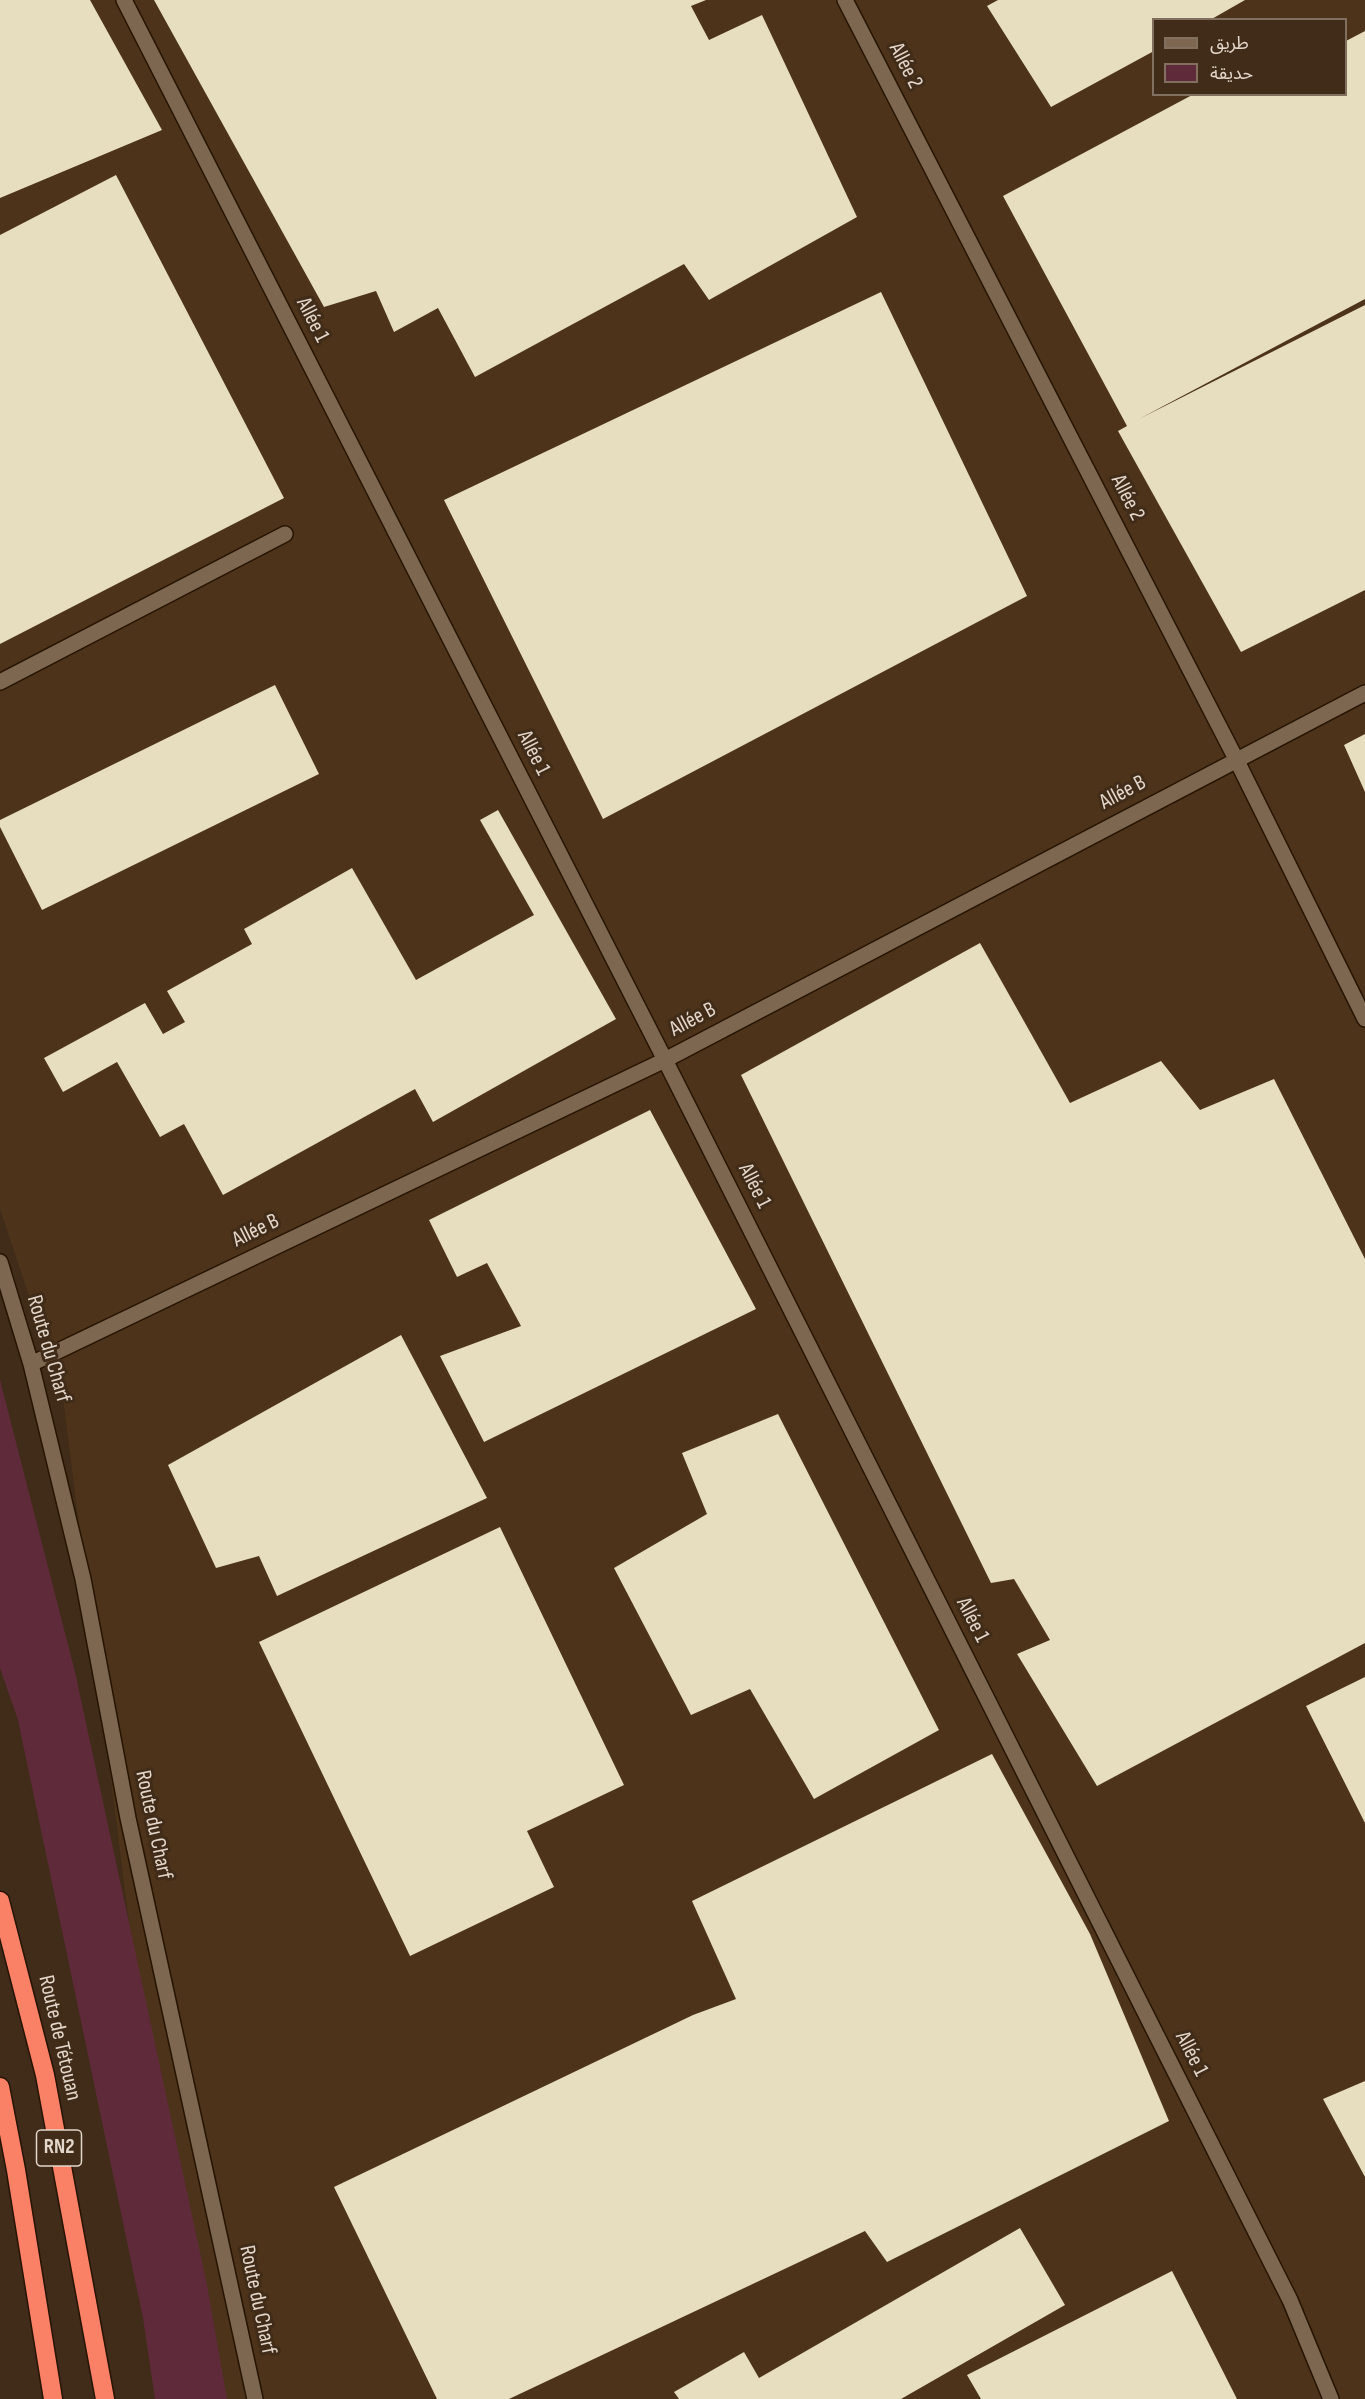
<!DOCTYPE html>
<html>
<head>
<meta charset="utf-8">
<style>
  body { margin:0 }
  #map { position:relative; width:1365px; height:2399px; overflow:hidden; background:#402c18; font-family:"Sofia Sans Condensed","Noto Sans Arabic",sans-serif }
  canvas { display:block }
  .legend { position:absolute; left:1152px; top:18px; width:195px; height:78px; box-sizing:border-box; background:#402c18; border:2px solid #81705f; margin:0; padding:8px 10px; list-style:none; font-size:18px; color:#e3d6ca }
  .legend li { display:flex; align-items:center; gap:12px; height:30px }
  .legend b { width:30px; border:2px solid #81705f }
</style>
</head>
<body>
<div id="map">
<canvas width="1365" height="2399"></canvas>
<ul class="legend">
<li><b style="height:8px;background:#7d6751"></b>طريق</li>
<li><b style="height:16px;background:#5f2b3b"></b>حديقة</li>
</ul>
</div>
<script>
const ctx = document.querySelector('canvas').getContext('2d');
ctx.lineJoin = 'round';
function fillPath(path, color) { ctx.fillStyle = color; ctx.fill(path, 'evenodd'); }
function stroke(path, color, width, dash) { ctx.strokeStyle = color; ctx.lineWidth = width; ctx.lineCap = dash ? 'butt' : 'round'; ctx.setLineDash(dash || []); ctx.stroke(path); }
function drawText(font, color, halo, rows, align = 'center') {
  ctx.font = font + ' "Sofia Sans Condensed",sans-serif'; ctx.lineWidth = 6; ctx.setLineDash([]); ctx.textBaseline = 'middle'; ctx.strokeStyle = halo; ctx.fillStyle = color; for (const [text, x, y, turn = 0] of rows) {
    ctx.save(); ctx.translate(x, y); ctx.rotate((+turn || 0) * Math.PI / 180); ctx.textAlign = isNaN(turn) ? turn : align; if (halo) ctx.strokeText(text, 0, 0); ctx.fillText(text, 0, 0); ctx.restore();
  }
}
fillPath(new Path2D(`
  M0 0H1365V2399H189L63 1398 0 1209ZM1154 20H1346V94H1154Z`), '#4d331a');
fillPath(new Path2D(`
  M0 1380 75 1672 207 2285 227 2399H155L143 2318 18 1720 0 1668Z`), '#5f2b3b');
fillPath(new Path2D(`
  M0 0H90L162 130 0 198Z
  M154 0H706L691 6 709 40 762 15 857 217 709 300 684 264 475 377 438 308 394 332 376 291 324 307Z
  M998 0H1245L1210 20H1154V51L1051 107 987 6Z
  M1365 31V299L1139 419 1365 305V590L1241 652 1118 431 1127 426 1003 196 1194 94H1346V41Z
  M116 175 284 498 0 644V235Z
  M881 292 1027 596 603 819 444 500Z
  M275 685 319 774 42 910 0 827V820Z
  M1365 734V792L1344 745Z
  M498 810 616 1019 433 1122 415 1089 223 1195 184 1124 160 1137 117 1062 63 1092 44 1058 145 1003 163 1034 185 1022 167 991 252 944 244 929 352 868 416 980 534 915 480 820Z
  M980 943 1070 1103 1161 1061 1200 1110 1274 1079 1365 1259V1643L1097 1786 1017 1654 1050 1640 1014 1579 991 1583 741 1075Z
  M650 1110 756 1309 484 1442 440 1356 521 1326 487 1263 457 1277 429 1220Z
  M401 1335 487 1498 277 1596 259 1556 216 1568 168 1465Z
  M778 1414 939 1730 814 1799 750 1689 691 1715 614 1568 707 1514 682 1453Z
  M500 1527 624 1785 527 1831 554 1887 410 1956 259 1642Z
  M1365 1677V1823L1306 1706Z
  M992 1754 1090 1934 1169 2121 887 2262 865 2231 509 2399H437L334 2187 693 2015 736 1999 692 1901Z
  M1365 2081V2177L1323 2099Z
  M1020 2228 1065 2305 901 2399H679L674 2392 744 2352 759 2378Z
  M1172 2271 1237 2399H981L967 2375Z`), '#e6debe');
const minor = new Path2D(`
  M124 0 665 1060 1290 2300 1331 2399
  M845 0 1236 759 1365 1019
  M0 682 285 534
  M0 1262 31 1364 83 1579 128 1818 255 2399
  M31 1364 665 1060 1365 693`);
const highway = new Path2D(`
  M0 1901 45 2075 105 2399
  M0 2087 16 2170 53 2399`);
stroke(minor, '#261402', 18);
stroke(highway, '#261402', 21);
stroke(minor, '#7d6751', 15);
stroke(highway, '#fb8166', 18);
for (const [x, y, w] of [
  [59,2148,45]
]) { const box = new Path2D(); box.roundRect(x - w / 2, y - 18, w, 36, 4.5); ctx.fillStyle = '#402c18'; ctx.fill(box); stroke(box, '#e3d6ca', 1.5); }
drawText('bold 21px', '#e3d6ca', null, [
  ["RN2",59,2148]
]);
drawText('22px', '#e3d6ca', '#402c18', [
  ["Allée 2",905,66,63],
  ["Allée 1",312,320,63],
  ["Allée 2",1127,498,63],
  ["Allée 1",533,753,63],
  ["Allée B",1123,793,-28],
  ["Allée B",693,1020,-28],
  ["Allée 1",754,1186,63],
  ["Allée B",256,1231,-26],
  ["Route du Charf",48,1349,74],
  ["Allée 1",972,1620,63],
  ["Route du Charf",153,1825,78],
  ["Route de Tétouan",59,2038,77],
  ["Allée 1",1191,2054,63],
  ["Route du Charf",257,2300,78]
]);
</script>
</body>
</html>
